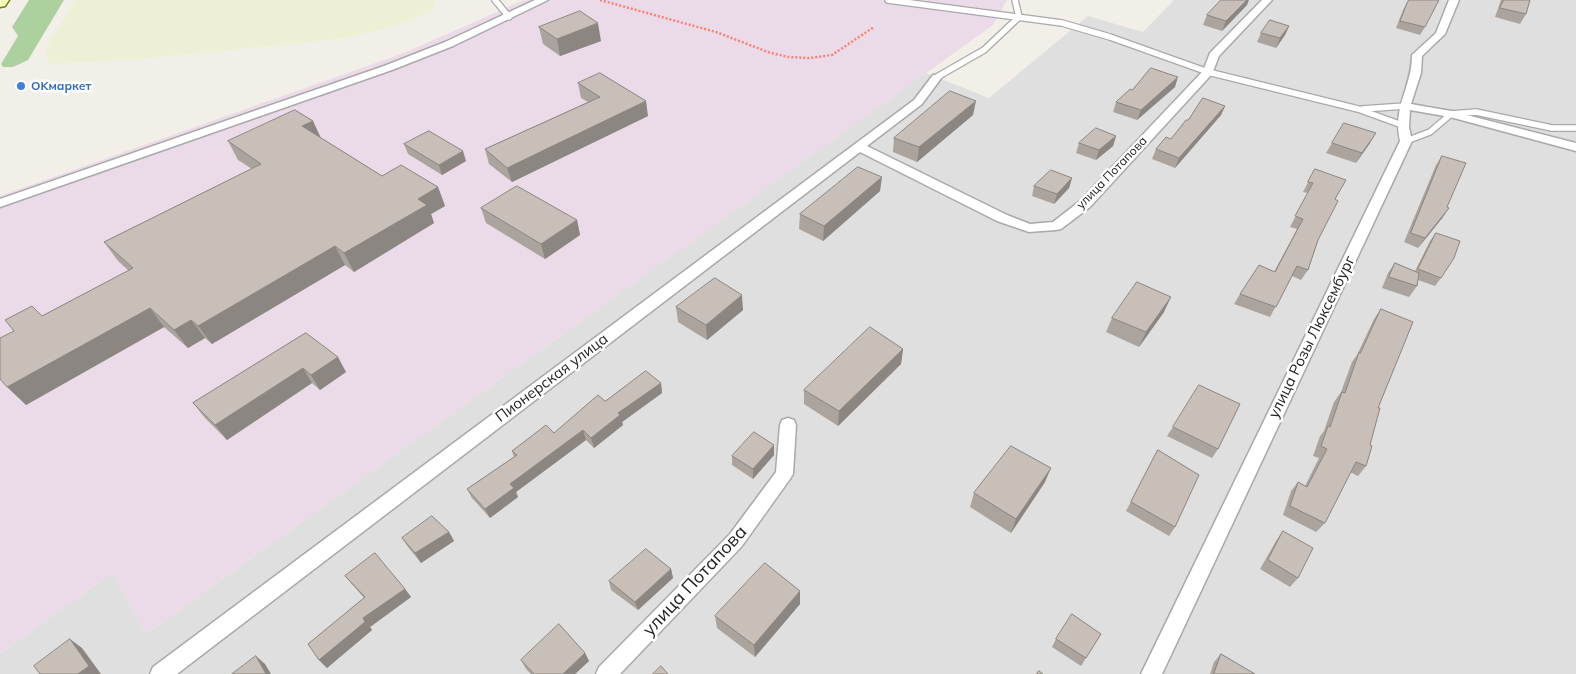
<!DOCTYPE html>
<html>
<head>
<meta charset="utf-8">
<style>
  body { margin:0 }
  canvas { display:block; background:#f2efe9 }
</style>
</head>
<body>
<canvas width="1576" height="674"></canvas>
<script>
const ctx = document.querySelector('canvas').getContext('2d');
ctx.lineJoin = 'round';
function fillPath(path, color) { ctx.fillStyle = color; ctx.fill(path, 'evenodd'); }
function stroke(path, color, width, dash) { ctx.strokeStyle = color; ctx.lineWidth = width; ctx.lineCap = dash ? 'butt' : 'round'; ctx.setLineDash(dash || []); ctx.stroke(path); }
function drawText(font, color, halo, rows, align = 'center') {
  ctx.font = font + ' Mulish,sans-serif'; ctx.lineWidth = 5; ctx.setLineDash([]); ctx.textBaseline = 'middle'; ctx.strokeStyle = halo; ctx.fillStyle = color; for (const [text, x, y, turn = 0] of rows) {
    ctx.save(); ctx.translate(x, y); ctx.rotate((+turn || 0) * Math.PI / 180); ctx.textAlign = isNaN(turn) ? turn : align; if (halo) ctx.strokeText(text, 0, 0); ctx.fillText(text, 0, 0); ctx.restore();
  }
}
fillPath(new Path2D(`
  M1174 0H1576V674H0V654L113 572 146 634 926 73 989 98 1088 16 1143 32Z`), '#e0dfdf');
fillPath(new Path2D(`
  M524 0H1007L993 25 146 634 113 572 0 654V196L404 53Z`), '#ebdbe8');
fillPath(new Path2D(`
  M75 0H436L431 11 395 26 339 39 140 59 50 64 45 50Z`), '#eef0d5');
fillPath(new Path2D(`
  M29 0H64L28 60 13 67H3L1 64 18 36 12 27Z`), '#add19e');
const service = new Path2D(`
  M495 0 509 17
  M888 0 1062 23 1110 37 1208 72 1358 109 1402 125
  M937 77 984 50 1019 17 1015 0
  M1362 109 1405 106
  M1406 141 1430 132 1451 114 1476 112 1552 128H1576`);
const minor = new Path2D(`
  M535 0H548L453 46 392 70 0 207V199L384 66 445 42Z
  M1262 0H1272L1219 56 1212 74 1090 207 1061 229 1056 230 1029 232 997 221 860 152 177 674H150L153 667 914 100 933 75H941L942 77 922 104 867 146 1007 215 1030 224 1053 222 1080 201 1203 71 1210 53Z
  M1449 0H1459L1445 34 1422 56 1421 73 1411 104 1451 111 1576 143V151L1450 117 1410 110 1409 127 1412 141 1162 674H1141L1400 141C1392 106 1412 88 1412 55L1436 33Z
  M788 418 794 420 796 425 793 474 790 479 742 546 620 674H596L599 667 730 534 776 472 780 425 782 420Z`);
const secondary = new Path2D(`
  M0 0H9L5 6 0 7Z`);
stroke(service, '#a9a9a9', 8);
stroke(minor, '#a9a9a9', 3);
stroke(secondary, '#707d05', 3);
stroke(new Path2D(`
  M600 0 716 32 768 52 788 57 809 58 832 55 874 27`), '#fa8072', 2.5, [2, 2]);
stroke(service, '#fff', 5.5);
fillPath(minor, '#fff');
fillPath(secondary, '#f7fabf');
fillPath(new Path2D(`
  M1501 0H1530L1526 14 1520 24 1495 17Z
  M1407 3 1425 27 1420 35 1396 28 1403 10Z
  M1247 5 1222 31 1203 25 1207 15Z
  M1289 26 1285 35 1276 48 1257 42 1261 33Z
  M539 27 601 41 560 56 543 44Z
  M578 83 648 116 512 182 489 164 485 149 588 102 581 98Z
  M1175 87 1137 120 1113 112 1116 102 1132 90Z
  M1225 106 1221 115 1175 168 1152 159 1156 149 1171 139 1188 120Z
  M973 115 917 162 893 152 894 138Z
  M313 121 321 138 382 176 438 187 445 206 431 214 434 223 354 272 345 265 212 344 205 338 188 348 164 327 26 405 42 316 129 271 118 261 104 242 252 169 238 160 228 141Z
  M1116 136 1113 146 1096 160 1076 153 1079 143Z
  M1332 143H1370L1356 163 1326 153Z
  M404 144 466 161 442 175 408 154Z
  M1442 156 1443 217 1418 248 1404 242 1436 165Z
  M1315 169 1335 199 1318 240 1308 270 1301 280 1292 276 1270 317 1234 304 1240 294 1274 272 1297 229 1290 227 1308 193 1303 192Z
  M1072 178 1069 188 1054 204 1032 196 1034 186Z
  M880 191 823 241 799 229 800 214Z
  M481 208 577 220 580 235 545 259 486 223Z
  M1436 233 1441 278 1435 286 1418 280 1417 286 1409 297 1382 288 1388 273 1395 263 1415 271 1430 241Z
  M676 307 743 310 707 340 678 322Z
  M1381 309 1378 408 1370 445 1366 466 1358 476 1350 472 1325 523 1316 532 1283 515 1291 491 1298 482 1305 486 1319 458 1313 456 1320 436 1324 431 1334 402 1341 392 1352 362 1357 355 1374 319Z
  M1164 312 1139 347 1106 332 1112 318Z
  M306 333 346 372 320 390 312 383 227 440 205 418 193 403Z
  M903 349 901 364 838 426 804 404V390Z
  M661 383 662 393 622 422 623 425 594 448 586 440 516 492 518 497 490 518 472 498 467 489 514 457 512 451 554 433 605 401Z
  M1173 427 1218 449 1212 458 1167 436Z
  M1158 450 1175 527 1169 536 1126 511Z
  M774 455 753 479 732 465V456Z
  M1045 482 1011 533 970 507 974 493Z
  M1283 531 1298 578 1290 587 1260 569 1276 541Z
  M449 532 454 541 421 563 408 547 402 538Z
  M671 569 673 578 638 610 611 590 609 581Z
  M345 576 405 589 411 597 370 627 372 630 327 668 319 660 364 598Z
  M800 604 755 657 717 628 715 616Z
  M1101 634 1081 666 1052 647 1056 639Z
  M585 653 589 661 575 674H531L526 669 521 660Z
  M1221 654 1255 674H1210L1214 662Z`), '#aba49e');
fillPath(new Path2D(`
  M1247 0H1249L1247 5 1222 31 1226 21Z
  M598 23 601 41 560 56 557 39Z
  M1289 26 1285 35 1276 48 1280 38Z
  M1178 77 1175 87 1137 120 1141 110Z
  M646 101 648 116 512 182 507 168Z
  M976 101 973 115 917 162 919 147Z
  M1225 106 1221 115 1175 168 1179 158Z
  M313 121 321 139 302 126Z
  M1376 133 1370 143 1356 163 1362 153Z
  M1116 136 1113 146 1096 160 1099 150Z
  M463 151 466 161 442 175 439 165Z
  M882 177 880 191 823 241 824 226Z
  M1072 178 1069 188 1054 204 1057 194Z
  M438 187 445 206 431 214 434 223 354 272 344 253 418 199Z
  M1449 208 1443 217 1418 248 1425 238Z
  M577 220 580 235 545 259 541 244Z
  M335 246 345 265 212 344 198 326Z
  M742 295 743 310 707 340 706 325Z
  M1171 297 1164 312 1139 347 1146 332Z
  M150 308 164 327 26 405 7 387Z
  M191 320 205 338 188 348 174 330Z
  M903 349 901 364 838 426 839 411Z
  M338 357 346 372 320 390 311 375Z
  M303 368 312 383 227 440 215 425Z
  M661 383 662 393 622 422 623 425 594 448 591 438 618 413Z
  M583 430 586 440 516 492 518 497 490 518 485 509 510 484Z
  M774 445V455L753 479V469Z
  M1051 468 1045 482 1011 533 1016 519Z
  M449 532 454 541 421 563 415 553Z
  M671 569 673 578 638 610 635 602Z
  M405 589 411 597 370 627 372 630 327 668 319 660 363 618Z
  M800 591V604L755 657 754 645Z
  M70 639 82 648 101 674H78Z
  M585 653 589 661 575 674H563Z
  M256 656 265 664 271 674H266Z`), '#8b8681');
const building = new Path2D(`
  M1221 0H1247L1226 21 1207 15Z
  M1409 0H1439L1425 27 1400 21 1407 3Z
  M1504 0H1530L1526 14 1500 8Z
  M580 11 598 23 557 39 539 27Z
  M1270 20 1289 26 1280 38 1261 33Z
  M1151 68 1178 77 1141 110 1116 102 1130 89 1132 90Z
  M600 73 646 101 507 168 485 149 600 97 578 83Z
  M950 91 976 101 919 147 894 138Z
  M1203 98 1225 106 1179 158 1156 149 1166 137 1171 139 1186 120H1188Z
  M295 110 313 121 302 126 382 176 401 165 438 187 418 199 427 205 344 253 335 246 198 326 191 320 174 330 150 308 7 387 0 379V338L14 331 5 320 32 306 42 316 133 268 104 242 261 164 228 141Z
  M1344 123 1376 133 1362 153 1332 143Z
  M1096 128 1116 136 1099 150 1079 143Z
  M429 131 463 151 439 165 404 144Z
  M1442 156 1466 163 1447 207 1449 208 1425 238 1411 233Z
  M858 167 882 177 824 226 800 214Z
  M1315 169 1346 180 1335 199 1338 201 1318 240 1308 270 1297 266 1276 307 1240 294 1259 265 1275 272 1303 219 1295 216 1313 183 1308 182Z
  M1051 170 1072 178 1057 194 1034 186Z
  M517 186 577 220 541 244 481 208Z
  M1436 233 1460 241 1454 258 1441 278 1418 269Z
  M1395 263 1419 273 1417 286 1389 277Z
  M715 278 742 295 706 325 676 307Z
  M1137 282 1171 297 1146 332 1112 318Z
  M1381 309 1413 322 1378 408H1380L1370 445 1372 446 1366 466 1356 462 1325 523 1290 506 1298 482 1307 487 1327 449 1321 446 1328 426 1330 427 1342 392 1345 393 1359 352 1360 353Z
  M870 327 903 349 839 411 804 390Z
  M306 333 338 357 311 375 303 368 215 425 193 403Z
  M646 371 661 383 618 413 620 415 591 438 583 430 510 484 514 488 485 509 467 489 517 455 512 451 546 425 554 433 598 395 605 401Z
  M1199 385 1240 404 1218 449 1173 427Z
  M754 432 774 445 753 469 732 456Z
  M1011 446 1051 468 1016 519 974 493Z
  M1158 450 1199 475 1175 527 1131 502Z
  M432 516 449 532 415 553 402 538Z
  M1283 531 1313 548 1298 578 1268 560Z
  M646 549 671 569 635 602 609 581Z
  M375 553 405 589 363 618 365 622 319 660 308 644 365 597 345 576Z
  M765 563 800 591 754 645 715 616Z
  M1072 614 1101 634 1086 658 1056 639Z
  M559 624 585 653 563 674H534L521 660Z
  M70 639 89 666 78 674H40L34 666Z
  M1221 654 1255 674H1214Z
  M256 656 266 674H232Z
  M661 666 668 674H653Z
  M1039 671 1043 674H1037Z`);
fillPath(building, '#c7bfb8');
stroke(building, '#8b8681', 1);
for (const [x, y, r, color] of [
  [21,86,5,"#3f7fe0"]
]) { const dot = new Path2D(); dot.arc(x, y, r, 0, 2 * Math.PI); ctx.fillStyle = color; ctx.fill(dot); stroke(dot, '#fff', 2); }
drawText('bold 12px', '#366cbe', '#fff', [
  ["OKмаркет",31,86]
], 'left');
drawText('12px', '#222', '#fff', [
  ["улица Потапова",1112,173,-46]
]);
drawText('15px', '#222', '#fff', [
  ["улица Розы Люксембург",1312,337,-64],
  ["Пионерская улица",552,378,-37]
]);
drawText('18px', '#222', '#fff', [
  ["улица Потапова",695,581,-47]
]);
</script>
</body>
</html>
